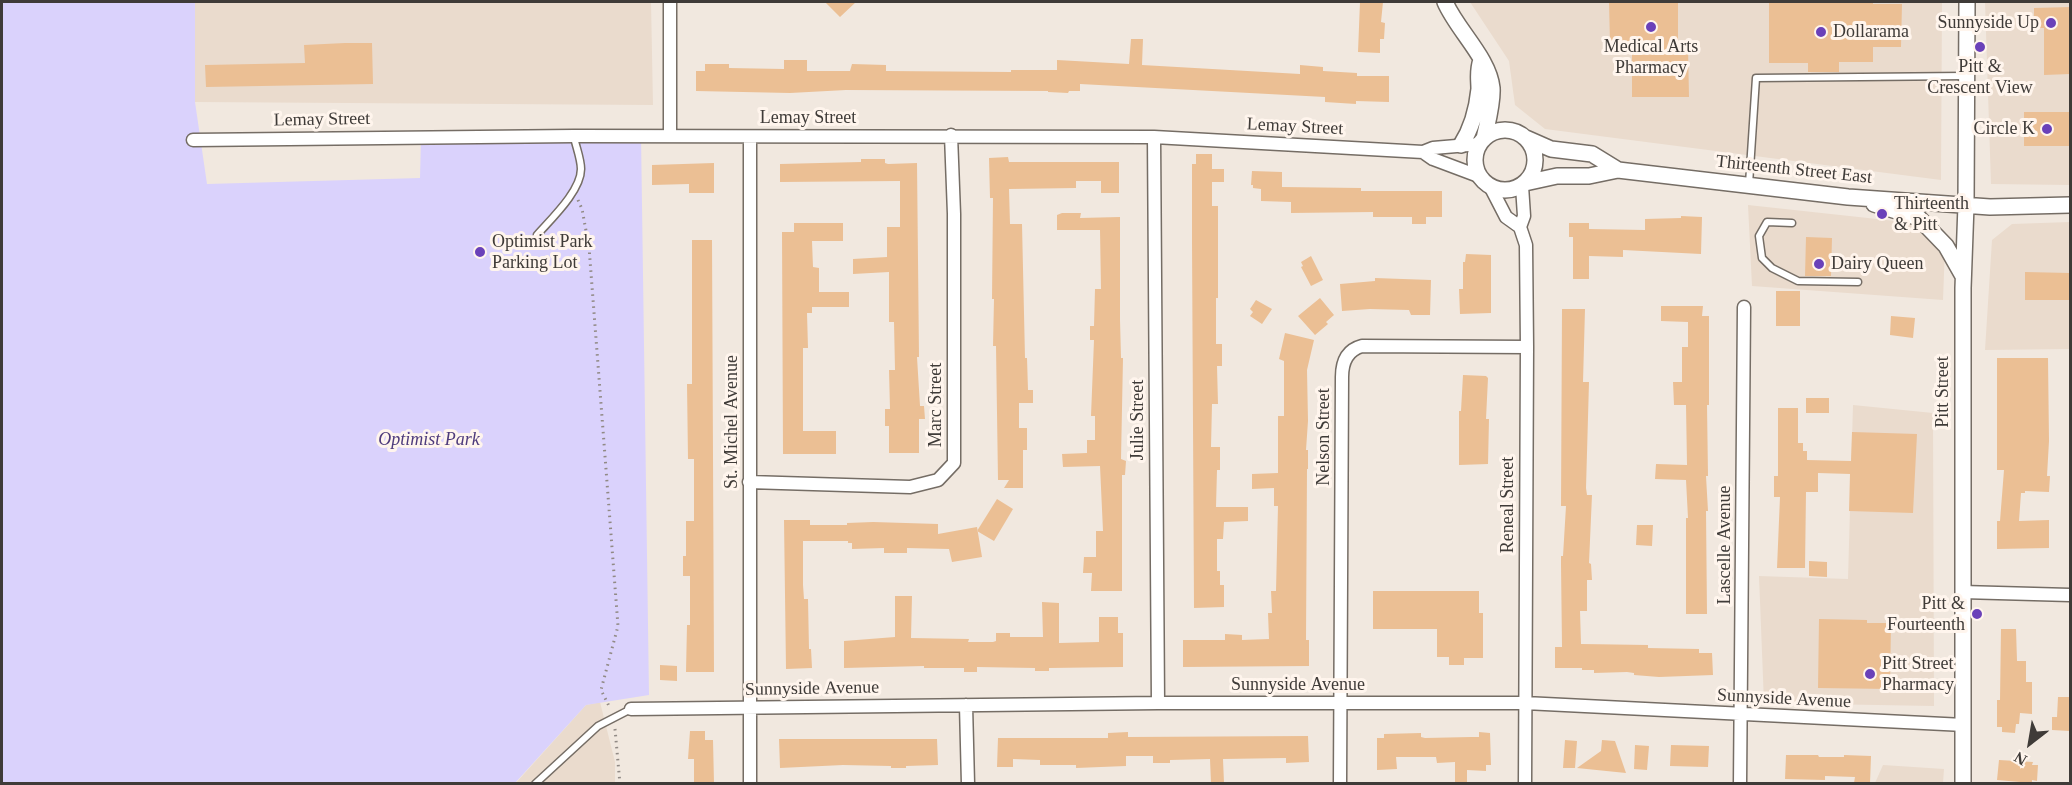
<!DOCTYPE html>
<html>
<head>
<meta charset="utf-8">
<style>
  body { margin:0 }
  #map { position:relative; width:2072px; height:785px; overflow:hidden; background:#f1e8df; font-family:"Times New Roman",serif }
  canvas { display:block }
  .frame { position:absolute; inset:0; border:3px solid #3f3b38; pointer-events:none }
  .north { position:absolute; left:2000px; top:713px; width:60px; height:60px; -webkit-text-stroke:4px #fff5ed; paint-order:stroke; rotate:211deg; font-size:16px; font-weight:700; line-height:24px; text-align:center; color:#3f3b38 }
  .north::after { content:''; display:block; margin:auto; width:21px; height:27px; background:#3f3b38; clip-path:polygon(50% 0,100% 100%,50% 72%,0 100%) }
</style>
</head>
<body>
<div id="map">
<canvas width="2072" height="785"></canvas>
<div class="frame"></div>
<div class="north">N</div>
</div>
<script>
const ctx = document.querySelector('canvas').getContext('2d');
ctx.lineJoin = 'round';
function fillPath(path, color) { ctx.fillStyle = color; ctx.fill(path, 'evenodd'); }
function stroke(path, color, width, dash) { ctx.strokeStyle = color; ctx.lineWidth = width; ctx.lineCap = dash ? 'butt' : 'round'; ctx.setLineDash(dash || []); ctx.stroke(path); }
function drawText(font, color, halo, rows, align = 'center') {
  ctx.font = font + ' "Times New Roman",serif'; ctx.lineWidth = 6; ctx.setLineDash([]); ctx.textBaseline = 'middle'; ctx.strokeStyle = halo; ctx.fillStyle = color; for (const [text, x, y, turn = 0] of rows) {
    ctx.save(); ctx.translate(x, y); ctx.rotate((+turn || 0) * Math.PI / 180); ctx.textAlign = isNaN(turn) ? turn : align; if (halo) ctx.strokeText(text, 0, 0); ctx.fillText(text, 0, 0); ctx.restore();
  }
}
fillPath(new Path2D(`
  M195 2H651L653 105 195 102Z
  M1470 2H1942L1941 180 1545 129 1515 105 1509 61Z
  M1985 2H2070V185L1991 184Z
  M1748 205 1923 224 1945 247 1943 300 1752 286Z
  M2070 222V349L1985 350 1992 240 2012 224Z
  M1853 405 1933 413 1934 706 1764 703 1759 576 1848 579Z
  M600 702 615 762V783L515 784 586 705Z
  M1883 765 1944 769 1943 783H1875Z`), '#eadbcd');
fillPath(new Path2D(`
  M2 2H195V102L207 184 420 178 421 137 641 135 649 695 586 705 515 783 2 784Z`), '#dad2fc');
fillPath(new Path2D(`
  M825 2H856L840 17Z
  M1360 2H1383L1381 22 1385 23 1384 39H1380V53L1358 52Z
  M1609 2H1678V47H1688L1689 97H1632V43H1610Z
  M1769 2H1873V4H1902L1901 47H1873V62H1839V72H1808V63H1769Z
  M2070 7V74L2044 75V28H2034V8Z
  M1131 39H1143L1142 65 1300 74V65L1323 67V71L1357 73V76H1389V102L1356 101V104L1325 102V97L1080 84V91H1069L1068 93 1048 92V91L846 90 790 93 696 91V71H705V64H729V68L784 69V60H807V71H850L852 64 886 65V71L1011 72V70H1057V60L1129 64Z
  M345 43H372L373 84 206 87 205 65 305 63 304 45Z
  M2024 112H2070V146H2024Z
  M1196 154H1212V169H1224V182H1212V206H1218V298H1216V344H1222V366H1217L1218 404H1212L1211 447H1220V470H1217L1216 507H1248V521L1224 522 1223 539H1217V571H1220V585H1224V607L1194 608 1192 242V164H1196Z
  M1008 157 1009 162H1119V193H1101V181H1076V188L1009 189 1010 224H1022L1025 358H1027L1028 390H1033V403H1019V428H1027V450H1023V488H1004L1009 480H998L996 346H993L994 299H992L993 198H990L989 158Z
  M861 159H885V163L888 164 917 163 919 357H917L920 406H924L925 419H919V453H889V426H885V409H890L889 370H895L894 322H889V272L853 274V259L887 257V227H900V181L780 182V164L861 162Z
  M714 163V193H689V184L652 185V165Z
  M1252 171 1282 172V187L1361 188V191H1442V217H1426V224H1412V217H1373V212L1291 213V202L1261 201V189L1253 188V185H1251Z
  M1062 213H1081L1080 218 1120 217V320L1121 358H1123L1121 459 1126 461 1125 475H1122V591H1091L1092 573H1083L1084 557H1096V531H1103L1100 466 1063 467 1062 454 1087 453V440H1095V416H1091L1094 340H1090V326H1094L1095 289H1101L1100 230H1057V215Z
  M1681 216 1702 217 1701 254 1623 250V257L1589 256V279H1573V237H1569V223H1589V229L1645 230V219L1681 218Z
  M794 223H843V241H812L813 267 819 268V292H849V307H812V313H807L808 348H803V431H836V454H783L782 232H794Z
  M1806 237 1832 238 1831 276H1805Z
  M692 240H712L714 672H686L687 625H690V576H683V556H686V521H694V459H688L687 384H692Z
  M1466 254 1491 255V313L1460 314 1459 289H1463V262H1465Z
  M1311 256 1323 280 1311 286 1301 267 1303 266 1301 262Z
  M2025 272 2070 273V300H2025Z
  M1375 278 1431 280 1430 315H1411L1409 310 1370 309 1342 311 1340 284 1375 281Z
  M1776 291H1800V326H1776Z
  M1320 298 1334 315 1326 322 1328 324 1315 335 1298 316Z
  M1256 300 1272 309 1262 324 1250 316 1253 312 1250 309Z
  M1661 306H1703L1702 316H1709V405H1707L1708 476H1706L1708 511H1706L1707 614H1686V518H1688L1686 480 1655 479 1656 464 1687 465 1686 405H1674L1673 382H1682V347H1688V322L1661 321Z
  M1562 309H1585L1583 382H1589L1586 488 1587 495H1592L1589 563 1591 564 1592 580H1587V611H1580L1581 644 1648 645V648L1699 649V653H1712L1713 675 1659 677 1634 675V673L1627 672 1594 673V670H1582V668H1555V647H1562L1561 564V556H1563L1566 506H1561Z
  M1891 316 1915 318 1913 338 1890 335Z
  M1285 333 1314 340 1307 370 1308 421 1306 450H1308V469H1307L1306 640H1309V666L1183 667V640H1225V634L1242 635V640L1269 639 1268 613H1272L1271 591H1276L1278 506H1274V488L1252 489V474L1278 473V416H1284V361L1279 359Z
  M1997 358H2048L2049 441 2047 476H2050L2049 492 2025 491V493H2021L2019 521 2049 520V548L1997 549V521H2000L2004 470H1997Z
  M1463 375 1486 376 1488 378 1486 419H1489L1488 464 1459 465V411H1461Z
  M1806 398H1829V413H1806Z
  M1778 408H1798V443H1803V451H1807V460L1851 461 1852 432 1917 434 1913 513 1849 511 1850 474 1818 473V492H1806L1805 568H1777L1780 497H1774V476H1778Z
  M997 499 1013 509 994 541 977 531Z
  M784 520H810V525H847V523L873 522 938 524V534L977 527 982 557 952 562 949 549 907 548V553H884V548L852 549V543H848V541H803V585L804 599H808L809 649H811L812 668 786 669Z
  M1637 525H1653L1652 546 1636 545Z
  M1809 561 1827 562V577L1809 576Z
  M1373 591H1479V613H1483V658H1464V665H1449V657H1437V629H1373Z
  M895 596H912L911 638 969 639 968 642H993L996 641V633H1010V637H1043L1042 602 1059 603V643L1099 642V617H1118V633H1123V667L1049 668V671H1035V668L977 667V672H964V668H924V666L844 668V641L895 637Z
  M1819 619 1867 620V623H1891L1890 689 1818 688Z
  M2001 629H2016L2017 661H2026V682H2032V714L2020 713 2019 724H2016L2015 733 2002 732V727H1997V700H2000Z
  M660 665 677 666V681L660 680Z
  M2058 697H2070V731L2052 730V717H2057Z
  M690 731H705V740H713L714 783H694V759H688Z
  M1128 732V737L1308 736 1309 762 1286 763V758L1223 759 1224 783H1211L1210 759 1170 760V763H1153V756H1126V766L1076 768V765H1040V760L1013 759V767H997L998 738H1108V733Z
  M1479 732 1490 733 1491 765H1486V771L1467 770V783H1455V762L1437 763 1436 757H1396L1397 769 1377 770V738H1384V734L1421 733V737L1425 738 1471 737H1479Z
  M779 739H937L938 765 906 766V768H891V766L843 765 780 768Z
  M1565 740 1577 741 1575 768H1563Z
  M1602 740 1615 741 1626 773 1577 768 1601 751Z
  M1635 745 1649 746 1647 770 1634 769Z
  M1671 745 1709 746 1708 767 1670 766Z
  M1786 755H1818L1819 757H1844V755L1871 756 1870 783H1854L1855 777 1825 776V780L1785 779Z
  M1999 760 2033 762 2032 765H2038L2037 781 2032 780V783L1997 780Z`), '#ebbf94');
const service = new Path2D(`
  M1749 184 1756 78 1966 76
  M1792 223 1767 222 1759 236 1762 258 1772 268 1798 281 1858 282
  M537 235C551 219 581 191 581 169 581 159 576 147 574 137
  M535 784 598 726 631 709`);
const minor = new Path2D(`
  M670 136V2
  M1154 137 1158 703
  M193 140 574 136 1154 137 1423 152 1433 148 1480 144
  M1423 152 1433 159 1481 177
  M1490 186 1506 217 1520 227
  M1522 186 1524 216 1520 227 1526 245 1527 347 1525 784
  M749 482 910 487 938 480 954 463V214L951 135
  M1962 592 2070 595
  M966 705 968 784
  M631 709 1158 703H1525L1964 725
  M750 784V137
  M1340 784 1342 377C1342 362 1347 350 1362 346L1527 347
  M1740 784 1744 307`);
const tertiary = new Path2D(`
  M1445 2C1457 30 1489 58 1492 88 1493 104 1487 124 1484 139
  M1475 160a30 30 0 1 1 60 0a30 30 0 1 1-60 0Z
  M1526 138 1551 149 1592 154 1618 170
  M1461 145C1472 128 1477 109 1479 89 1479 79 1477 71 1481 60
  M1525 183 1557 176H1589L1618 170 1848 197 1990 207 2070 205
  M1874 204 1919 218 1946 246 1963 276
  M1963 784V288L1966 205 1967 2`);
stroke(service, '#756d65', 9);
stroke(minor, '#756d65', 15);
stroke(tertiary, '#756d65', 18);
stroke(new Path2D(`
  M578 200 582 209 589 247 618 626 601 690 610 708
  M615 729 620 784`), '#918a85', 3, [1.5, 4.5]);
stroke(service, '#fff', 6);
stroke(minor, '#fff', 12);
stroke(tertiary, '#fff', 15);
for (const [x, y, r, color] of [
  [2051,23,6,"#6a41b9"],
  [1651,27,6,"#6a41b9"],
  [1821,32,6,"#6a41b9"],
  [1980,47,6,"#6a41b9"],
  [2047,129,6,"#6a41b9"],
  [1882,214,6,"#6a41b9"],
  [480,252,6,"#6a41b9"],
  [1819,264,6,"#6a41b9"],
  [1977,614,6,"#6a41b9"],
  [1870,674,6,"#6a41b9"]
]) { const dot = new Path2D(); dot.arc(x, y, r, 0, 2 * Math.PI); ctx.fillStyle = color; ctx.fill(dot); stroke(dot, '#fff5ed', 2); }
drawText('18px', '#3f3b38', '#fff5ed', [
  ["Sunnyside Up",2039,23,"right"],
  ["Dollarama",1833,32],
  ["Medical Arts",1651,47,"center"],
  ["Pharmacy",1651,68,"center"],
  ["Pitt &",1980,67,"center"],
  ["Crescent View",1980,88,"center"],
  ["Circle K",2035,129,"right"],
  ["Thirteenth",1894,204],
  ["& Pitt",1894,225],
  ["Optimist Park",492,242],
  ["Parking Lot",492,263],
  ["Dairy Queen",1831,264],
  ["Pitt &",1965,604,"right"],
  ["Fourteenth",1965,625,"right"],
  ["Pitt Street",1882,664],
  ["Pharmacy",1882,685]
], 'left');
drawText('18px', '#3f3b38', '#fff5ed', [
  ["Lemay Street",808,118],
  ["Lemay Street",322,120,-1],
  ["Lemay Street",1295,127,3],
  ["Thirteenth Street East",1794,170,6],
  ["Pitt Street",1943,392,-90],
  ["Marc Street",936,405,-90],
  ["Julie Street",1138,420,-90],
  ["St. Michel Avenue",732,422,-90],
  ["Nelson Street",1324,437,-90],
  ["Reneal Street",1508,505,-90],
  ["Lascelle Avenue",1725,545,-90],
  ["Sunnyside Avenue",1298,685],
  ["Sunnyside Avenue",812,689,-1],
  ["Sunnyside Avenue",1784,699,3]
]);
drawText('italic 18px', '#4e3b7c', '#fff5ed', [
  ["Optimist Park",429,440]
]);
</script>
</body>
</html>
